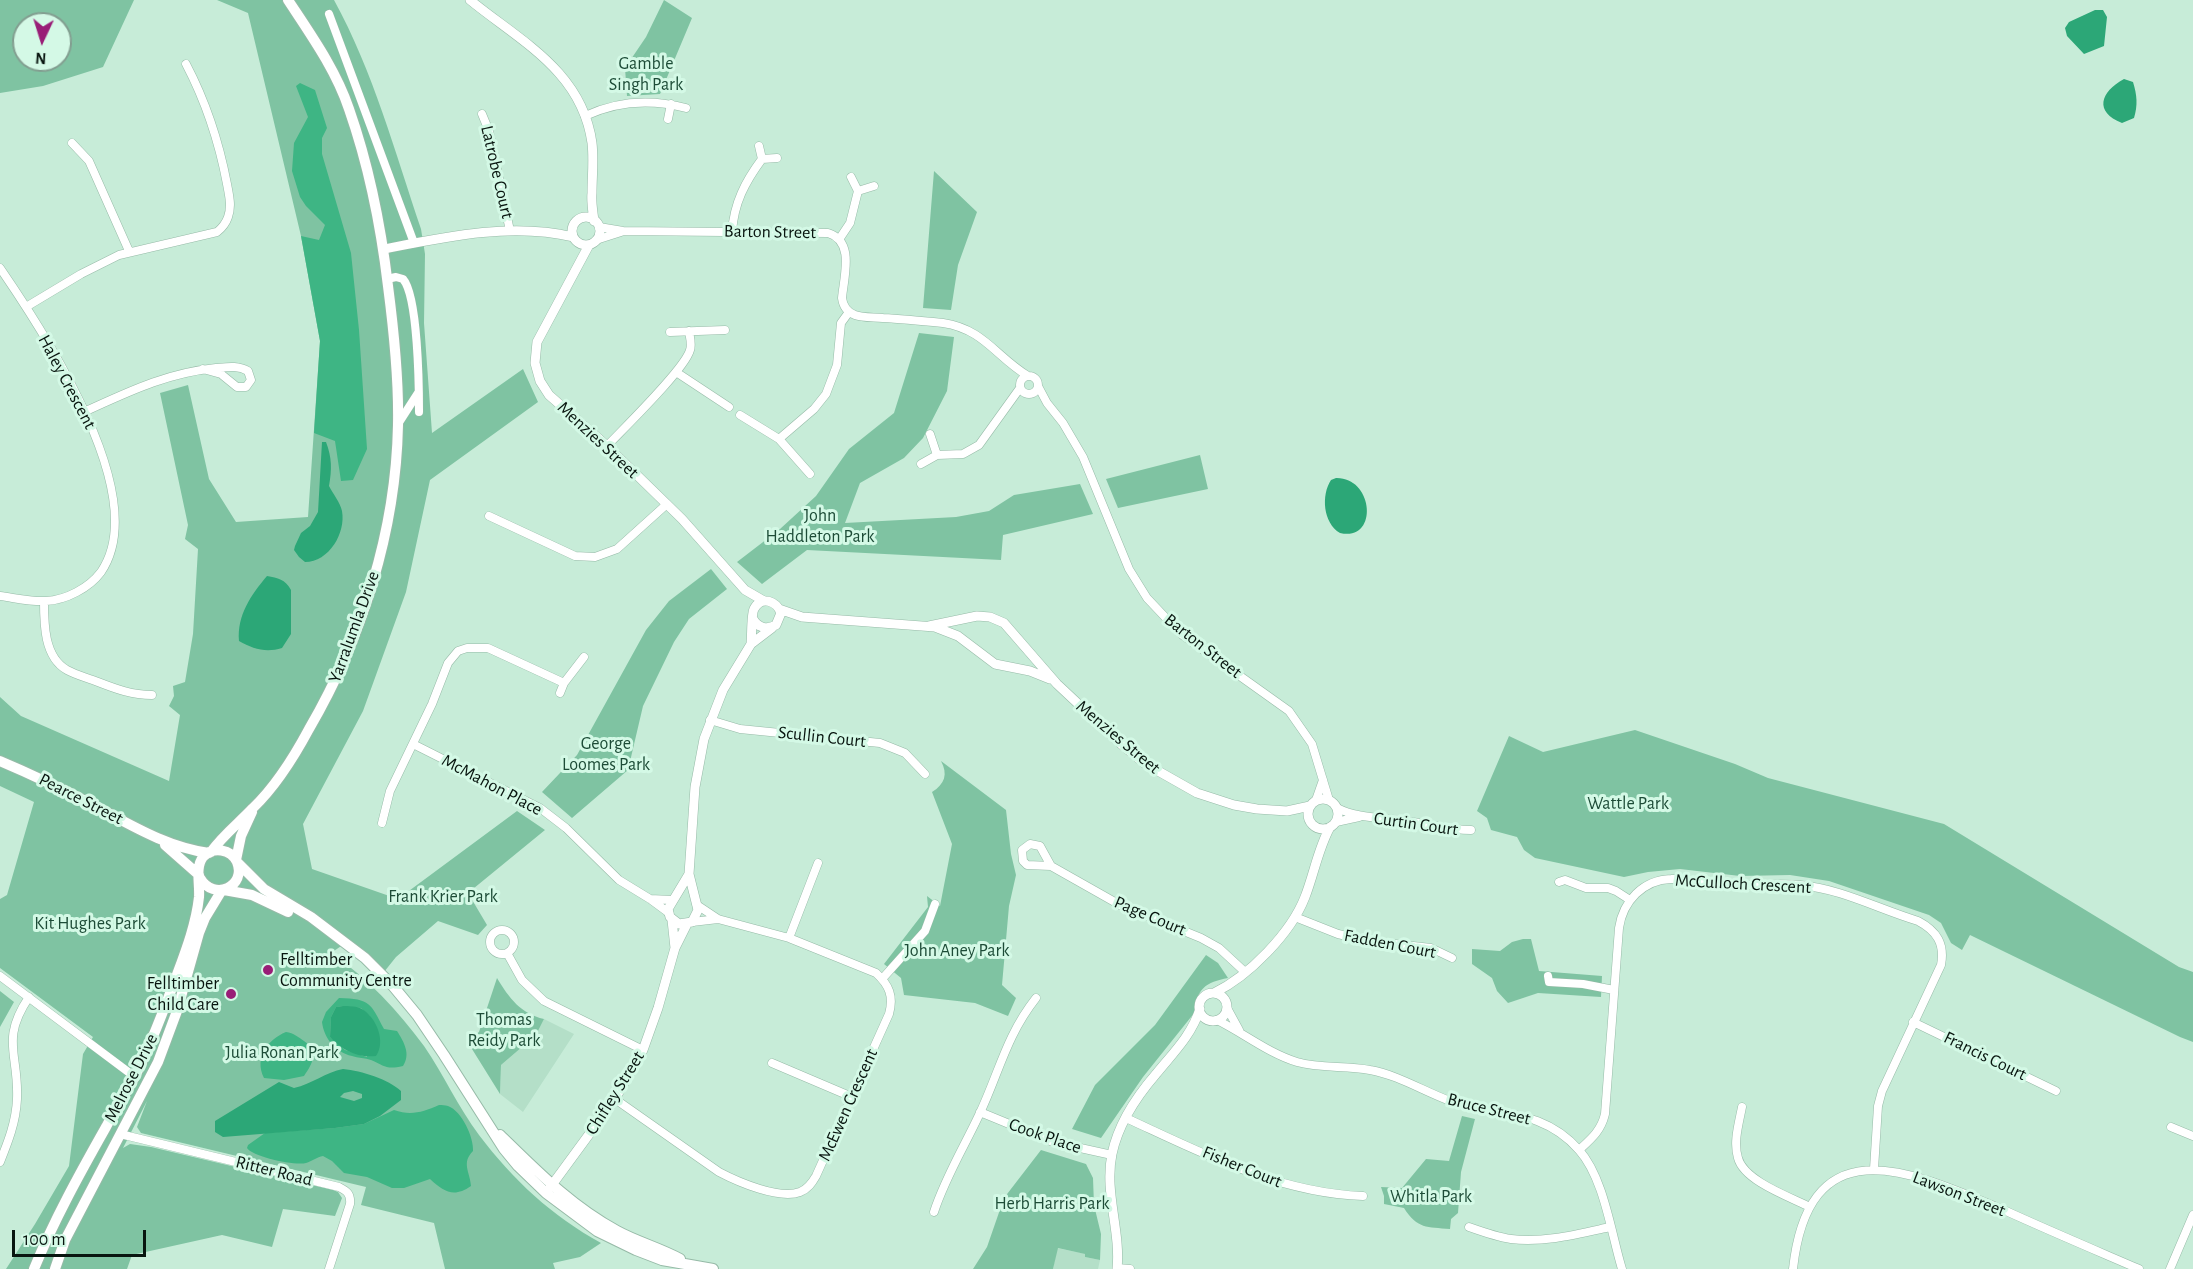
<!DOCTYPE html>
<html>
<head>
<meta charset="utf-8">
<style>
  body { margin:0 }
  #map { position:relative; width:2193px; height:1269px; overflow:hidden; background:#c7ecd8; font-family:"Alegreya Sans",sans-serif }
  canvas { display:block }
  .north { position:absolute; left:12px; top:12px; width:60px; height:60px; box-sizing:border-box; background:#d4f9e6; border:2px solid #829e90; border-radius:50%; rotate:184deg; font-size:16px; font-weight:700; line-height:24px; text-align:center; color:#08150f }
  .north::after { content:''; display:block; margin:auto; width:21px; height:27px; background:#991e77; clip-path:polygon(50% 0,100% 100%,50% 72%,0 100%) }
  .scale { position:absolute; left:12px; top:1230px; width:134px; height:27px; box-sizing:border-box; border:3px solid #08150f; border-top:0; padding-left:8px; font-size:18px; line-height:21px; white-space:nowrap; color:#08150f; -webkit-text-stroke:4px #d4f9e6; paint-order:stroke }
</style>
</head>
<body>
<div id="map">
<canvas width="2193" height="1269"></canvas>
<div class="north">N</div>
<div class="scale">100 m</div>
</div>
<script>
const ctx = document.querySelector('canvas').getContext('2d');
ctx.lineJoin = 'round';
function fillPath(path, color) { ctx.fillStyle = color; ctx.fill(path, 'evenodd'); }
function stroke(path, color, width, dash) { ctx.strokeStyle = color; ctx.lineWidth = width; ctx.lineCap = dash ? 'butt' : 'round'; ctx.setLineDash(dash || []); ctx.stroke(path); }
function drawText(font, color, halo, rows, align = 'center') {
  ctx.font = font + ' "Alegreya Sans",sans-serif'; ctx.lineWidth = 6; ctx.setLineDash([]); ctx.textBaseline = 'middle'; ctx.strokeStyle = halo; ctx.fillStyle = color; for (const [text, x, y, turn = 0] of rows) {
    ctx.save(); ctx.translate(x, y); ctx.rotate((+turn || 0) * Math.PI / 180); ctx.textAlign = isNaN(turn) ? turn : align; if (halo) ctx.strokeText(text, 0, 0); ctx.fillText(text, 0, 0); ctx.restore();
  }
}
fillPath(new Path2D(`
  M544 1019 574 1034 523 1112 500 1094 501 1065 536 1035Z
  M1057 1248 1086 1254 1085 1257 1100 1260 1098 1269H1053Z`), '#b4dfc8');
fillPath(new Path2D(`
  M0 0H134L103 67 43 86 0 93ZM24 24H60V60H24Z
  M217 0H334C373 71 395 152 421 229L425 254 424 323 432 433 523 369 538 402 430 480 406 592 363 711 303 824 312 869 398 899 517 811 545 830 468 893 487 925 478 935 438 921 396 957 384 972 347 942 331 953C368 978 398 1011 424 1046 444 1075 458 1107 479 1135 513 1180 552 1216 601 1243L580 1257 553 1263 555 1269H445L434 1223 361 1205 366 1187 141 1133 137 1127 147 1101 123 1148 130 1144 151 1147 333 1190 338 1192 342 1198 335 1216 283 1209 272 1247 222 1235 132 1255 127 1269H6L35 1224 69 1166 83 1054 93 1037 0 968V899L7 895 34 802 0 786V697L21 716 169 781 180 715 169 706 174 696 173 686 185 682 193 634 198 549 185 539 188 525 160 393 188 385 209 479 236 522 308 517 320 341 301 236 248 13Z
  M664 0 692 18 660 94 627 96 625 68 646 37Z
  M934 171 977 212 958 265 951 310 923 308Z
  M919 333 954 337 947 391 923 438 904 458 860 483 845 523 956 517 989 511 1014 495 1080 484 1093 514 1003 535 1001 560 807 550 762 584 737 562 780 529 816 496 849 449 894 413Z
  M1200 455 1208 489 1118 508 1106 479Z
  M711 569 727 589 689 619 674 642 643 706 628 770 572 818 542 792 577 755 646 630 669 601Z
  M1635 730 1735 764 1768 778 1944 824 2179 967 2193 972V1042L2180 1037 1970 935 1962 950 1951 943 1941 923 1929 915 1829 881 1790 875 1740 876 1680 869 1648 872 1624 877 1535 858 1524 850 1517 837 1491 830 1487 818 1477 811 1509 736 1543 752Z
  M941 761 1006 810 1011 854 1016 875 1009 906 1002 985 1016 998 1008 1016 975 1003 904 995 901 978 884 964 928 907 927 896 940 906 952 844 932 792C945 784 948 774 941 761Z
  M1523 939H1531L1539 971 1602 976 1601 997 1538 993 1508 1003 1497 991 1492 978 1472 964V949L1500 951 1512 942Z
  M1206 955 1218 963 1228 978C1206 982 1196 989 1195 1012L1143 1077 1101 1138 1072 1129 1095 1085 1155 1025Z
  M497 978C509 998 521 1014 544 1019L536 1035 501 1065 500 1094 467 1041 479 1032Z
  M0 991 14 1002 0 1027Z
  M1462 1116 1475 1119 1461 1172 1458 1213 1451 1219 1450 1229C1427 1227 1417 1229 1404 1208L1384 1204V1196L1381 1187 1402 1188 1426 1159 1449 1161Z
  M1041 1150 1086 1164 1093 1178 1094 1205 1101 1234 1100 1260 1085 1257V1254L1058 1248 1053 1269H973L987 1247 1004 1198Z`), '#7fc3a2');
fillPath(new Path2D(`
  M300 83 315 90 327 128 322 138V154L351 253 359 330 367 449 353 480 341 481 335 441 314 433 320 341 301 236 319 240 325 225 306 206 300 197 292 171 294 143 308 117 296 86Z
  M339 998C371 999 370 1003 384 1029L397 1031C404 1042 411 1054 403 1066 386 1070 385 1066 371 1060 365 1058 358 1058 352 1056 335 1052 324 1038 322 1022L326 1012ZM343 1006 361 1008 370 1016 367 1057 345 1050 330 1037 331 1017 336 1007Z
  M286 1032C294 1033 298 1037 304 1041 319 1052 313 1063 304 1076L284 1080 264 1078C254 1058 267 1040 286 1032Z
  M439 1105C442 1105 445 1105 448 1106 462 1111 474 1138 473 1151 461 1163 470 1172 471 1186 454 1198 444 1192 430 1179L404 1188H392L367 1177 344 1173 332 1161 323 1156C317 1157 312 1161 306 1163 295 1166 253 1157 247 1148L248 1145 265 1133 335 1128 364 1124 394 1110C411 1116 423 1112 439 1105Z`), '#3eb584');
fillPath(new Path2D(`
  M2095 10H2103L2107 17 2104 46 2084 54 2067 36 2065 28 2069 22Z
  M2124 79 2133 82C2137 95 2138 105 2134 118L2122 123C2094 112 2100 92 2124 79Z
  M322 442H326C332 458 332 469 329 486 333 494 340 502 342 511 346 533 329 562 305 562L299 557 294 550 295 546 301 533 310 526 318 512Z
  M1336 478C1374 477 1379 542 1340 533 1323 523 1321 495 1331 480Z
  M267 576C278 578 285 579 291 590V634L282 648C266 653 253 649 239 641 237 615 251 595 267 576Z
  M343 1006C349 1006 357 1006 362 1009 377 1018 386 1042 376 1056 357 1058 342 1050 330 1037L331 1017 336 1007Z
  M343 1069C362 1071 388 1079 401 1091V1100L380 1116 364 1124 335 1128 223 1137 215 1132V1121L279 1082 294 1088C312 1084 326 1072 343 1069ZM353 1091 362 1094V1098L354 1101 340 1097 344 1093Z`), '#2ca777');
const minor = new Path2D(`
  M329 14 414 243
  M482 114 489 131 510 231
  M585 116C617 101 652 99 686 108
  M668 119 671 104
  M72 143 89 161 129 251
  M759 146 762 159 777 158
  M851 177 858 191 874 186
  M599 227 623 231 828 233C855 241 844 276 842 298 843 306 847 312 855 315 863 318 874 317 883 318 903 319 923 321 943 323 984 329 996 357 1028 376
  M732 232C734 203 745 182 762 159
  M840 238 850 223 858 191
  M596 240 621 232
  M0 268C44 332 153 496 101 572 89 588 66 600 46 601 31 602 15 598 0 596
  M387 279 396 277 403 279C418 296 419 386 419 412
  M26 307 81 274 119 255 217 232C222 228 226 223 228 217 232 206 229 195 227 184 219 142 206 102 186 64
  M670 332 725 330
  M676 372 729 407
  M1020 385a9 9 0 1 1 18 0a9 9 0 1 1-18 0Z
  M1038 386 1047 403 1063 423 1083 457 1129 569 1147 598 1181 634 1289 711 1312 744 1329 800
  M86 411C130 391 167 373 216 368 227 367 238 365 248 371L251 380 246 387H237L221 374 203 369
  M740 415 779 439 810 474
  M398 424 418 393
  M779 439 814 409 826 394 837 365 841 323 849 312
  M607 446C624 428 685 369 690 350 692 345 690 337 689 331
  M937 455 963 454 979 445 1020 388
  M921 464 937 455 930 434
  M489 516 575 556 595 557 617 549 667 504
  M44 601C44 624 44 657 67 670 76 675 88 678 98 682 116 689 132 695 152 695
  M560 693 564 683 584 657
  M710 720 740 729 880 743 905 753 925 774
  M413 744 540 808 566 828 619 880 650 899 669 913
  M1316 800 1323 780
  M1337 808C1359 819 1383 817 1406 821 1429 824 1449 830 1471 830
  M1336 822 1359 817
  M382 823 390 791 432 704 448 663 458 651 467 648H488L564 683
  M1051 866 1040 846 1030 844 1022 850 1023 861 1027 865 1051 866 1120 905 1201 938 1219 948 1245 972
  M1559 882 1565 880 1586 888H1608L1616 891 1630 900
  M650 899 672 900
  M1295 917 1338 934 1368 941 1431 948 1452 958
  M692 922 718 919
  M490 942a12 12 0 1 1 24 0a12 12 0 1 1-24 0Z
  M789 938 818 863
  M507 953 522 980 544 1001 643 1050
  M0 976 135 1077
  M1548 976 1549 982 1583 984 1614 990
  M882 979 925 931 935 904
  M1227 1008 1239 1030
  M1217 1020C1245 1034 1268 1053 1297 1062 1321 1069 1346 1065 1370 1070 1398 1075 1423 1091 1450 1101 1497 1116 1542 1108 1579 1150 1604 1178 1611 1233 1622 1269
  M1913 1022 2056 1091
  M772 1063 852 1097
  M615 1099 719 1172C738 1182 780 1200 800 1192 808 1189 812 1183 816 1176L889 1014C894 996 889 985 876 973L789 938 718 919 697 905
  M1742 1107C1739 1123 1733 1142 1738 1158 1744 1181 1790 1197 1810 1207
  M980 1112 1053 1142 1112 1155
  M1126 1118C1202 1153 1278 1193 1363 1196
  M2171 1127 2193 1136
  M120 1134 339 1187C347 1191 351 1194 350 1204L329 1269
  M1579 1150C1591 1139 1601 1131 1605 1114L1619 928C1623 901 1643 880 1671 879 1688 878 1705 884 1721 885 1748 887 1774 882 1800 885 1842 889 1878 909 1918 921 1937 931 1945 944 1941 965L1882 1091 1878 1106 1874 1169
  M0 1162C8 1142 16 1122 17 1099 19 1054 0 1040 29 997
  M934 1212C945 1178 964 1147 979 1115 999 1073 1006 1036 1036 998
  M1469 1227C1483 1232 1497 1237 1511 1239 1544 1243 1578 1234 1610 1227
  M1117 1268 1130 1269
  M1793 1269C1809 1122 1913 1172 2006 1211 2050 1231 2095 1250 2139 1269
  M2170 1269 2193 1215`);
const tertiary = new Path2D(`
  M470 0C520 41 582 71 592 143 594 160 592 176 592 193 591 202 593 212 594 221
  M572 231a14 14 0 1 1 28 0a14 14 0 1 1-28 0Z
  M589 245 537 342 535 363 540 381 549 395 607 446 682 519 745 590 764 601
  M384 249C444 237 512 222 573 237
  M779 609 802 617 935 627 958 636 995 664 1030 671 1050 679
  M929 626 977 616 990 617 1004 623 1057 684 1121 744 1144 763 1197 793 1234 805 1257 809 1287 811 1310 806
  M751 644C752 636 751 615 754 609 761 595 777 601 781 613L776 625C767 630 758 628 753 619
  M1308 814a15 15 0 1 1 30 0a15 15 0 1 1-30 0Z
  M689 874 668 909 670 917 679 924 692 922 698 910 689 874 695 787 704 739 723 690 751 644 772 628
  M672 920 675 948
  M1214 993C1249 976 1291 933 1305 897 1314 874 1318 849 1330 827
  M1199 1007a14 14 0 1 1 28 0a14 14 0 1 1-28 0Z
  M549 1189 615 1099 643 1050 658 1008 675 948 687 924
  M1117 1269C1121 1231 1104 1192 1112 1154 1118 1125 1137 1096 1156 1074 1173 1053 1191 1036 1200 1009`);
const secondary = new Path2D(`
  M0 761C31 774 62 789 93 805 131 825 166 847 209 853
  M165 845 199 875
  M211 852C223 835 239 823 253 808 276 786 294 757 309 729 362 638 396 531 398 425 399 378 394 332 388 286 381 227 369 166 349 109 336 70 311 35 288 0
  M236 860 241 836 252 812
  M237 862 264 889 311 917 365 958 393 986 417 1015 444 1055 504 1149 518 1166 546 1193 597 1231 636 1250 662 1260 713 1269
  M224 890 252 895 288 912
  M500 1135C537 1171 571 1206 617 1231 637 1242 660 1248 680 1259
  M34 1269C54 1220 80 1173 106 1127 115 1110 126 1093 135 1076 151 1045 163 1012 175 980 185 953 196 925 199 897 200 885 195 867 203 857 213 846 231 849 237 862 247 886 214 902 200 878
  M55 1269 65 1240 158 1062 177 1011 199 933 205 918 222 890`);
stroke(minor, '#96baa7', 9);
stroke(tertiary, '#96baa7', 10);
stroke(secondary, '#96baa7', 12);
stroke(minor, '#fff', 8);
stroke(tertiary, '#fff', 9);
stroke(secondary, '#fff', 10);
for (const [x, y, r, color] of [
  [268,970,6,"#991e77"],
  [231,994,6,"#991e77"]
]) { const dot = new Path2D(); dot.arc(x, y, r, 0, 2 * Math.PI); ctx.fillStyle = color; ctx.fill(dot); stroke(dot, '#d4f9e6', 2); }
drawText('18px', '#1d4c37', '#d4f9e6', [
  ["Gamble",646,64],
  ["Singh Park",646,85],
  ["John",820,516],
  ["Haddleton Park",820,537],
  ["George",606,744],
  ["Loomes Park",606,765],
  ["Wattle Park",1628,804],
  ["Frank Krier Park",443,897],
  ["Kit Hughes Park",90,924],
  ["John Aney Park",957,951],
  ["Thomas",504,1020],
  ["Reidy Park",504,1041],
  ["Julia Ronan Park",282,1053],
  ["Whitla Park",1431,1197],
  ["Herb Harris Park",1052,1204]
]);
drawText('18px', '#08150f', '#d4f9e6', [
  ["Latrobe Court",497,172,77],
  ["Barton Street",770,232,1],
  ["Haley Crescent",67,382,62],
  ["Menzies Street",598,440,43],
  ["Yarralumla Drive",354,627,-70],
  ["Barton Street",1203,646,38],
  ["Scullin Court",822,737,6],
  ["Menzies Street",1118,737,40],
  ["McMahon Place",492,785,28],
  ["Pearce Street",81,799,27],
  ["Curtin Court",1416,824,8],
  ["McCulloch Crescent",1743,884,3],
  ["Page Court",1150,916,23],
  ["Fadden Court",1390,944,11],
  ["Francis Court",1985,1056,26],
  ["Melrose Drive",131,1078,-63],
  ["Chifley Street",615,1093,-58],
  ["McEwen Crescent",848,1105,-66],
  ["Bruce Street",1489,1109,14],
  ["Cook Place",1045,1136,19],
  ["Fisher Court",1242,1167,22],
  ["Ritter Road",274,1171,14],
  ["Lawson Street",1959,1194,21]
]);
drawText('18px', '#08150f', '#d4f9e6', [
  ["Felltimber",280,960],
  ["Community Centre",280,981],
  ["Felltimber",219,984,"right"],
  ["Child Care",219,1005,"right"]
], 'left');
</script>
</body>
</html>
